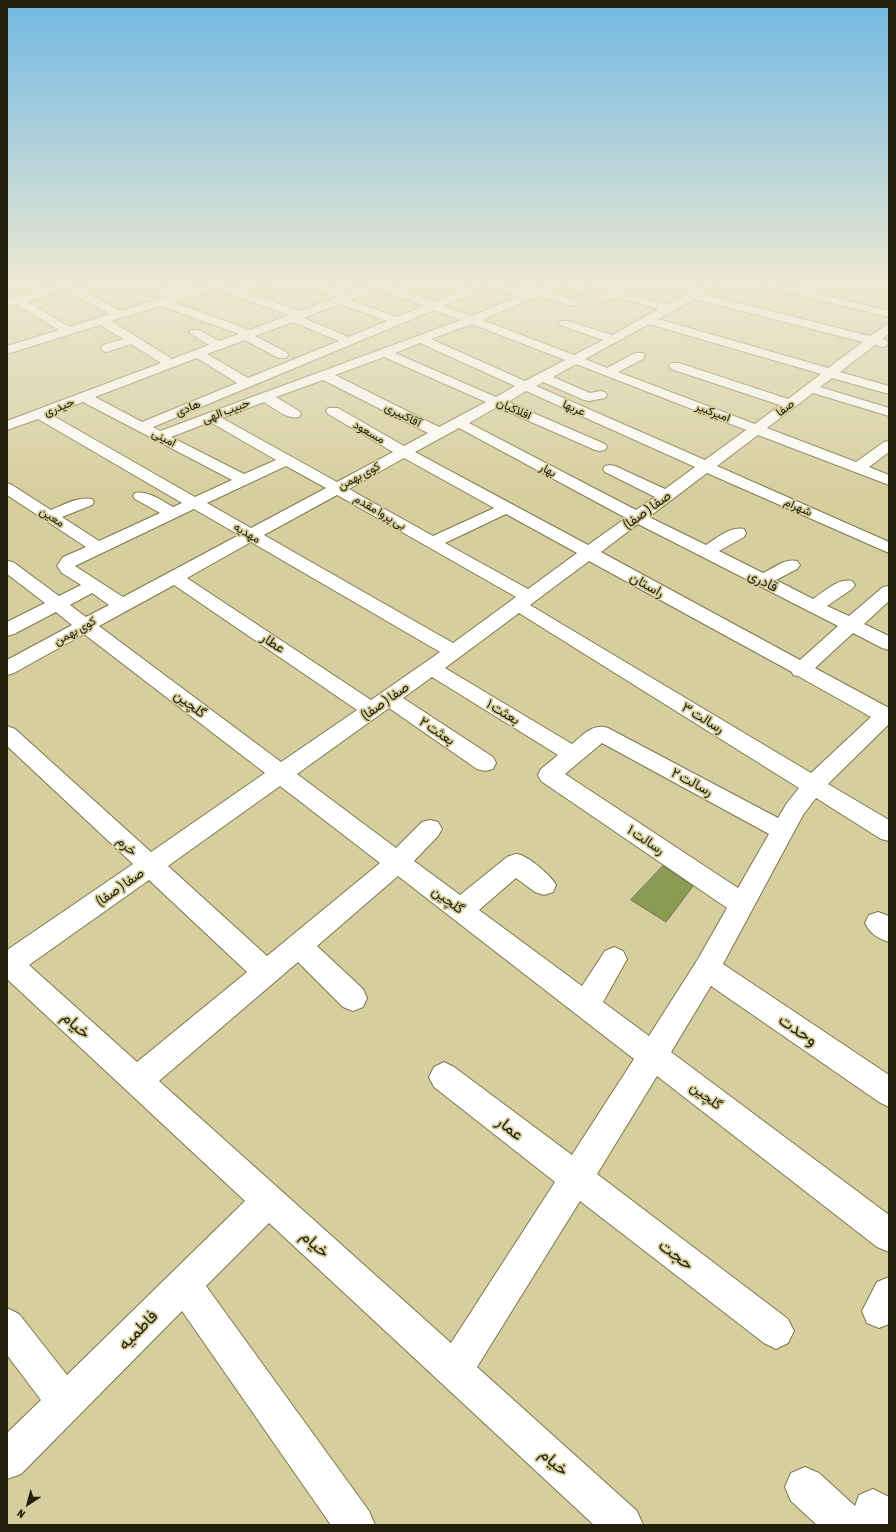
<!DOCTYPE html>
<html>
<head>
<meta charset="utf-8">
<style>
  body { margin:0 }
  #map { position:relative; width:896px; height:1532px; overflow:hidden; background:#d6ce9e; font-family:"Asap Condensed",sans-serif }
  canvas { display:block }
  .frame { position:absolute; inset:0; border:8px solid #221f0c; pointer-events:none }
  .north { position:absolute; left:8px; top:1484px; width:40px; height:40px; -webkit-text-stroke:3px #d6ce9e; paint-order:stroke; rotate:216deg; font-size:11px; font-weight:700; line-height:16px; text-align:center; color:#221f0c }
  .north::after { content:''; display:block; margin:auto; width:14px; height:18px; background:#221f0c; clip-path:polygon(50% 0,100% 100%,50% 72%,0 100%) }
</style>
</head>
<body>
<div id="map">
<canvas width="896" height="1532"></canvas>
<div class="frame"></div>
<div class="north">N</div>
</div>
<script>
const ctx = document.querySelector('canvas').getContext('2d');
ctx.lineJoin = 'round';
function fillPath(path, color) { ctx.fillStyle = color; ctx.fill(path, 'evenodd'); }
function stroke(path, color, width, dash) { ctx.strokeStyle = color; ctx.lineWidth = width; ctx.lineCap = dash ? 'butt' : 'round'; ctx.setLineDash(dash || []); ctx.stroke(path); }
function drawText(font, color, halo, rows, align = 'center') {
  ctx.font = font + ' "Asap Condensed",Vazirmatn,sans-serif'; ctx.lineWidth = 3.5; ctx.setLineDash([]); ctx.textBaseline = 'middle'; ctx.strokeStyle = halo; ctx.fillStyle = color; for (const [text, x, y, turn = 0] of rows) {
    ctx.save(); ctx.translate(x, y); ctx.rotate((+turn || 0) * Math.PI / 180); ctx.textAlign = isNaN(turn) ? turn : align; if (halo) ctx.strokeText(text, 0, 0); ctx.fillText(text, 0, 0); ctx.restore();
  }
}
const building = new Path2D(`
  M663 866 693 886 666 922 631 900Z`);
fillPath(building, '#8b9b54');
stroke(building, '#6a7549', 1);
const minor = new Path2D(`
  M58 285H74L121 311 168 296 145 287 144 285H158L179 293 205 285H225L300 311 337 297 313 288 312 285H324L347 293 369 285H390L434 302 475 285H505L529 292 547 285H561L560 287 548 292 576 301 578 303 576 305 572 306 538 296 482 320 574 355 603 340 560 325 558 323 560 321H568L612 335 659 309 616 297 602 302 597 299 598 297 615 290 667 305 704 285H717L703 294 870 336 885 326 889 324V334L882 339 886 340 888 343 886 346 882 347 875 345 840 372 889 386V394L832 378 820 387 889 408V416L813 393 767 428 856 462 884 442 889 441V452L869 467 889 475V485L758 435 717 466 889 542V553L707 473 649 517 706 545C717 538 730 526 744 529L746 533 744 537 719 551 763 573C774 568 785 558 797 561L800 565 797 569 776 580 813 599C825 591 838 578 852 581L855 585 852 589 827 606 849 616 883 587 889 586V601L864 624 889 636V650L882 648 853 633 815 668 889 708V724L828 784 889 820V841L881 839 816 798 803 815 723 964 889 1075V1107L879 1102 711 986 671 1052 889 1215V1252L877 1247 657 1076 597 1174 788 1319 794 1331 788 1343 776 1349 764 1343 580 1201 477 1367 637 1511 643 1525H594L269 1223 206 1286 369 1511 375 1525H331L182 1311 21 1474 7 1479V1433L41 1400 7 1355V1308L19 1314 67 1375 245 1201 7 979V950L133 864 7 746V726L15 729 151 852 265 773 84 634 14 673 7 675V660L72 625 56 612 14 634 7 636V622L45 603 7 574V561L13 562 59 596 81 585 62 573 57 566 63 557 86 547 7 495V483L12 485 51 510C63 505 79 496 92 499L94 502 92 505 62 517 99 541 160 513 135 499 133 496 135 493C148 490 162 501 173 507L182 503 38 419 7 430V421L161 363 131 344 107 352 103 351 101 348 103 345 123 339 100 325 7 354V346L59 330 16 304 7 306V300ZM489 285 490 287 519 296 472 316 444 306ZM215 289 289 315 250 330 173 302ZM379 289 424 306 397 317 350 300ZM65 290 110 314 69 327 27 301ZM695 299 863 342 828 368 658 319ZM340 304 387 321 349 337 303 318ZM161 306 239 334 219 341 199 330H191L189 332 191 334 209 345 172 359 111 321ZM434 310 461 320 160 431 153 427ZM293 322 339 341 248 378 207 354 245 340 278 358H286L288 355 286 352 255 336ZM472 324 565 360 525 381 431 339ZM649 324 821 374 788 399 679 363H671L669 366 671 369 780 405 755 424 618 372 643 359 645 356 643 353H635L607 368 585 359ZM420 343 515 386 496 397 395 353ZM384 357 486 402 439 427 335 375ZM197 358 237 383 142 422 95 397ZM576 364 746 430 705 460 536 386 543 382 584 400 589 401 605 398 607 395 605 392 600 391 590 393 553 377ZM323 380 428 433 404 446 338 408H328L326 411 328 414 393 452 337 482 222 418 264 402C274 408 287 420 299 417L301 414 299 411 276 397ZM526 391 695 467 665 489 615 466 610 465 605 466 603 469 605 472 655 497 636 510 469 423 497 407 595 450 600 451 605 450 607 447 605 444 508 402ZM83 402 232 480 195 497 50 414ZM210 422 276 460 244 474 171 437ZM459 428 626 518 588 545 415 452ZM404 458 494 508 433 536 349 489ZM286 466 326 488 251 528 207 503ZM337 495 516 597 453 643 264 535ZM194 509 239 535 123 597 75 566ZM506 514 577 553 528 589 445 543ZM638 524 838 626 800 660 601 552ZM251 542 440 652 371 700 187 578ZM589 561 792 672 793 675 798 676 871 717 811 773 530 605ZM174 585 357 710 281 762 99 626ZM92 593 109 605 86 617 70 605ZM519 613 799 788 787 803 778 818 608 728C593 723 583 735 572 744L445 668ZM432 677 558 755 541 769 538 775 541 781 727 908 698 959 649 1036 603 1002 627 959 623 951 614 947 605 951 582 986 479 910 516 878 535 892 544 895 553 892 556 885C552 876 527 855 517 854 514 854 510 856 507 857L460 895 414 861 438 836 442 829 438 822 430 820 422 822 396 848 297 774 389 708 477 769 485 771 493 769 496 763 493 757 403 698ZM602 743 769 834 738 888 565 774ZM280 786 380 863 267 956 168 866ZM398 876 634 1059 572 1155 454 1067 444 1062 434 1067 429 1077 434 1087 555 1182 451 1343 159 1081 298 962 343 1007 353 1011 363 1007 367 998 363 989 317 946ZM149 880 247 972 137 1062 29 965Z
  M259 285H270L269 287 264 288Z
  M562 285C571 285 585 283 592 291L587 294 563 287Z
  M762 285H778L779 287 774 290 763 287Z
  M788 286 889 311V317L784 291 783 289Z
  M878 912 889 916V942C878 938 870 934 865 923L869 915Z
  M889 1277V1324L879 1328 867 1323 862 1311 877 1282Z
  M805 1467 819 1473 855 1506 859 1495 873 1489 889 1497V1525H817L791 1501 785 1487 791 1473Z`);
stroke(minor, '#7e774a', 2);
fillPath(minor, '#fff');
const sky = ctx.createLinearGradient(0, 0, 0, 499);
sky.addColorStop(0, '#71b8e2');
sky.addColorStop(0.57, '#ede9d3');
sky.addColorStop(1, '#ede9d300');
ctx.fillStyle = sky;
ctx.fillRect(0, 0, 896, 499);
drawText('12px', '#221f0c', '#d6ce9e', [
  ["حیدری",59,407,-21],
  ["هادی",188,408,-22],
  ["عربها",574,408,23],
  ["صفا",785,408,-37],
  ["افلاکیان",514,409,24],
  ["حبیب الهی",226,411,-21],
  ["امیرکبیر",713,412,21],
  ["آقاکبیری",403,415,27],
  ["مسعود",369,432,30],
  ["امینی",164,438,27],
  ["بهار",548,470,28],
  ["کوی بهمن",359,476,-28],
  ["شهرام",798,507,24],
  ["بی پروا مقدم",380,512,30],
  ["معین",52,517,33],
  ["مهدیه",247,533,30],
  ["کوی بهمن",75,631,-29]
]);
drawText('14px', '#221f0c', '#d6ce9e', [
  ["صفا ( صفا)",647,510,-36],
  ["قادری",763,581,27],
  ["راستان",647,585,29],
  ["عطار",273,643,34],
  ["صفا ( صفا)",385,701,-35],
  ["گلچین",190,704,37],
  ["بعثت ۱",503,712,31],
  ["رسالت ۳",703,718,31],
  ["بعثت ۲",437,731,34],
  ["رسالت ۲",692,782,28],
  ["رسالت ۱",646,840,34],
  ["خرم",127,846,43],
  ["صفا ( صفا)",120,887,-35],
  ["گلچین",448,900,37],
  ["گلچین",706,1096,37]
]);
drawText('17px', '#221f0c', '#d6ce9e', [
  ["خیام",76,1025,42],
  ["وحدت",798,1030,34],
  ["عمار",510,1128,38],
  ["خیام",315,1244,42],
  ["حجت",676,1255,37],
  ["فاطمیه",138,1330,-45],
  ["خیام",554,1462,42]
]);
</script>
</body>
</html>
